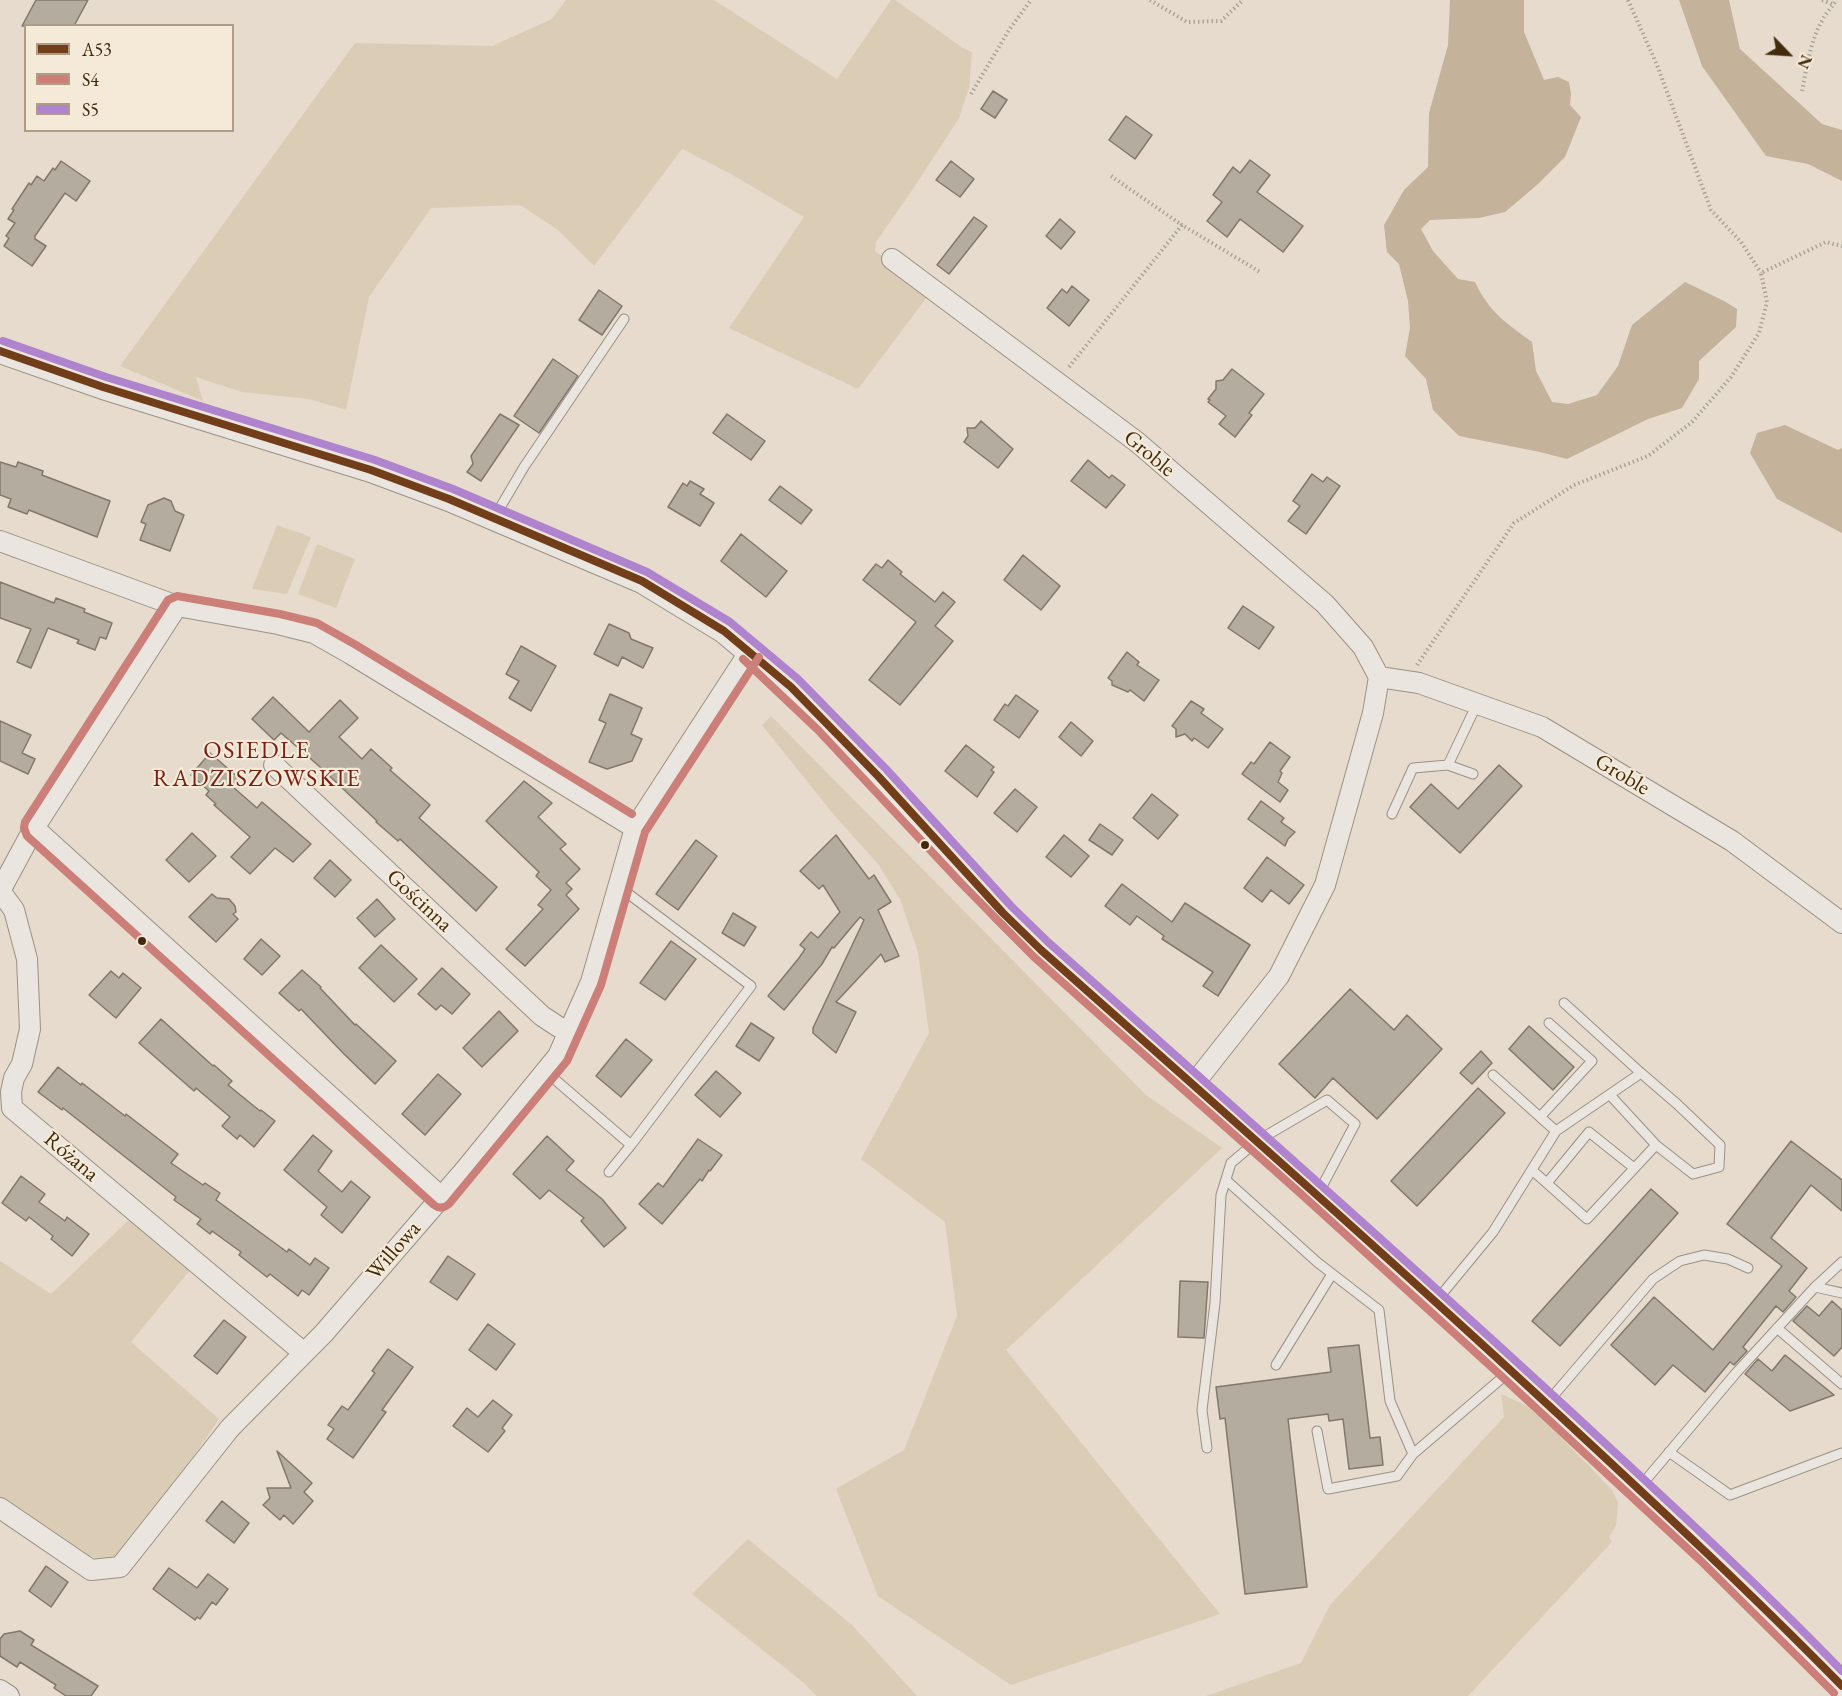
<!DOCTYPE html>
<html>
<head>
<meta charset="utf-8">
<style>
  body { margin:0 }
  #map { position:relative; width:1842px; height:1696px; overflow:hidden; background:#e6dbcc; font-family:"EB Garamond",serif }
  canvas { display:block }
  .legend { position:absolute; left:24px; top:24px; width:210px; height:108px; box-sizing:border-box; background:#f5e9d7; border:2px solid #ad9d86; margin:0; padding:8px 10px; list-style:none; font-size:18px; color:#422b0d }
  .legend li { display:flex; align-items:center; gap:12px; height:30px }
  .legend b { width:30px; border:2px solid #ad9d86 }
  .north { position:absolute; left:1758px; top:24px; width:60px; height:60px; -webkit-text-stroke:4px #f5e9d7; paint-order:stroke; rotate:115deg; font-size:16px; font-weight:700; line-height:24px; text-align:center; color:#422b0d }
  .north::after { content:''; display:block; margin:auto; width:21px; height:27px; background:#422b0d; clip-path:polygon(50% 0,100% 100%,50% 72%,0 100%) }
</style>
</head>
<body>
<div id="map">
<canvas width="1842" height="1696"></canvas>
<ul class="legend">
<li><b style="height:8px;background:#713e19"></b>A53</li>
<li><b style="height:8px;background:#cc7f78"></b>S4</li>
<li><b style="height:8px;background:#b083ce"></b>S5</li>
</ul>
<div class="north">N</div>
</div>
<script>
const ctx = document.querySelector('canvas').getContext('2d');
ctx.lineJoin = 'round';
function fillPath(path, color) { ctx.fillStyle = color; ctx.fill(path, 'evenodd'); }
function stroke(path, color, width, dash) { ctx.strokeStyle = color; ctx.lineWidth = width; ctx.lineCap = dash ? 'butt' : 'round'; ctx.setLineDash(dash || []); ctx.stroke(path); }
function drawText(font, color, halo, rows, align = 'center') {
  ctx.font = font + ' "EB Garamond",serif'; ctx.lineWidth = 4.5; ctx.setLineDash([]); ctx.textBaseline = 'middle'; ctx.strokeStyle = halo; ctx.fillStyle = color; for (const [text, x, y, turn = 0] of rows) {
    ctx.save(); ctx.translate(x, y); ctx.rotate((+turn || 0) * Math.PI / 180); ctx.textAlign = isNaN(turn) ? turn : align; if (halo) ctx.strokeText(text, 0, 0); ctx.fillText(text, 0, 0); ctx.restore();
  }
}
fillPath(new Path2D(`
  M566 0H714L837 79 891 0H895L963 48 972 52 969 88 959 118 915 186 876 242 875 251 930 293 858 389 729 328 804 217 731 174 682 149 594 266 558 230 520 205 431 208 369 297 346 410 309 399 242 392 196 377 203 401 120 366 355 43 492 46 552 19Z
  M277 525 311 537 287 594 252 589Z
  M317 544 355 559 336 608 298 594Z
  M771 716 1146 1095 1222 1148 1006 1350 1220 1614 1011 1685 878 1596 836 1489 904 1450 957 1316 945 1222 861 1159 929 1033 918 952 900 899 878 864 835 816 762 725Z
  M130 1219 190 1270 131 1342 219 1419C187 1467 152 1514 114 1558L103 1560 81 1553 0 1497V1261L51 1294Z
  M1501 1394 1527 1406 1558 1434 1612 1490 1618 1502 1616 1526 1609 1537 1612 1542 1468 1696H1206L1301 1663 1330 1605 1504 1417Z
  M748 1539 852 1625 917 1696H817L803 1682 692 1594Z`), '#dbccb5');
fillPath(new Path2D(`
  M1450 0H1524V32L1544 80 1558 77 1569 82 1571 94 1570 105 1581 117 1565 157 1537 185 1505 212 1479 218 1430 220 1421 229 1433 251 1458 279 1475 282C1489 312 1506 323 1532 342L1536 371 1552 402 1568 404 1597 395 1618 366 1632 325 1685 282 1724 301 1737 309 1736 327 1699 361V379L1682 408 1648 419 1567 459 1540 452 1459 436 1433 410 1426 379 1405 356 1410 328 1408 301 1399 264 1387 252 1384 225 1404 190 1428 167 1429 113 1448 45Z
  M1679 0H1729L1740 49 1822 124 1842 130V181L1808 164 1766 156 1702 66Z
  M1785 425 1838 450 1842 448V533L1777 499 1750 453 1757 433Z`), '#c4b29a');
const building = new Path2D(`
  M36 0H88L74 26H22Z
  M993 91 1007 100 995 118 981 109Z
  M1126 116 1152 135 1135 159 1109 140Z
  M1250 160 1270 175 1257 192 1303 226 1283 252 1240 219 1227 237 1207 221 1222 202 1213 195 1233 167 1240 173Z
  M61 161 90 181 76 201 65 193 35 236V239L46 246 32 266 4 246 9 238 6 236 15 223 8 219 14 210 12 209 29 183 31 185 37 176 44 181 53 168 55 170Z
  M951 161 974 179 960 197 936 180Z
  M974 217 987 226 949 274 937 265Z
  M1060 219 1075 232 1061 249 1046 236Z
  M1072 286 1089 300 1069 326 1047 308 1062 289 1067 293Z
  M599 290 622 306 602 335 579 320Z
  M553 359 578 376 539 433 514 416Z
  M1232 369 1264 394 1249 413 1252 415 1235 437 1219 424 1226 416 1208 402 1210 400 1208 399 1216 389V381L1223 380Z
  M500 414 519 425 481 481 467 472 473 464 471 456Z
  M727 414 765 441 751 460 713 433Z
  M981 421 1013 449 998 468 964 442 968 436 967 428H975Z
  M1088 460 1109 478 1112 475 1125 485 1106 508 1071 481Z
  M0 462 16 467 18 462 43 471 42 475 110 501 97 537 29 510 27 514 8 507 11 499 0 495Z
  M1312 474 1323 482 1327 477 1340 486 1306 534 1288 521 1300 506 1293 501Z
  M690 481 704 489 700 494 714 503 700 526 668 507 683 483 687 486Z
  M780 486 812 510 801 524 769 500Z
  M164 498 171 501 175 511 184 515 170 551 140 540 146 524 141 522 148 505Z
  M741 534 787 571 766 597 721 561Z
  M1023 555 1060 586 1041 610 1004 580Z
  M888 560 902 572 900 574 935 602 943 592 955 602 935 626 953 641 900 705 869 680 916 622 863 580 876 564 882 568Z
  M0 582 54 603 56 598 85 609 84 612 112 623 106 639 100 637 95 650 77 643 79 640 48 628 31 668 17 662 31 629 0 618Z
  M1243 606 1274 627 1259 649 1228 628Z
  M609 624 629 633 631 639 653 648 643 668 622 657 618 666 594 654Z
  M521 646 556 666 531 711 509 698 519 681 506 674Z
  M1127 652 1139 662 1137 665 1159 680 1144 701 1130 690 1128 692 1112 685V681L1108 678Z
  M610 694 642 708 631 734 642 739 632 761 607 769 589 762 606 723 599 720Z
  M1016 695 1038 711 1019 738 994 720 1005 704 1008 706Z
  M273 697 309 732 340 700 358 718 339 737 362 759 371 749 392 768 390 770 430 805 419 818 497 887 476 911 400 839 398 841 376 822 377 821 320 767 281 733 274 740 252 719Z
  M1191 701 1204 709 1201 713 1223 729 1208 748 1194 738 1192 741 1185 734 1176 737V729L1172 726Z
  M0 721 31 735 22 753 35 759 28 774 0 761Z
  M1071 722 1093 741 1081 756 1059 737Z
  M1270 742 1290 757 1280 771 1282 773 1278 782 1288 790 1280 802 1242 774 1251 762 1254 764Z
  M966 745 994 767 991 770 994 772 977 797 945 771Z
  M210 753 240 779 233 787 257 808 262 802 311 844 293 862 275 848 250 874 231 857 250 837 214 805 216 804 206 795 209 791 191 775Z
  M1499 765 1522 786 1460 853 1410 807 1431 784 1458 809Z
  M524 781 552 803 538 817 566 844 560 849 580 869 566 883 572 889 566 895 579 909 525 966 506 949 543 909 538 905 551 890 536 876 539 872 486 821Z
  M1015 789 1037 807 1017 832 994 813Z
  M1152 794 1178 815 1158 839 1133 818Z
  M1261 801 1284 818 1281 822 1295 832 1288 839 1285 846 1248 819Z
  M1100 824 1123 840 1112 855 1089 840Z
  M192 833 216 856 189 882 166 860Z
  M836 835 869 879 874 875 891 902 878 910 899 956 885 962 881 954 836 1002 856 1012 836 1053 813 1033V1028L864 920 860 917 834 948 832 947 822 964 784 1010 768 996 799 958 805 949 800 945 811 932 818 938 840 912 823 885 819 889 800 871Z
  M1064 835 1089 856 1071 877 1046 857Z
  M696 840 717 856 678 910 656 894Z
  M1267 857 1304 885 1289 904 1271 890 1262 902 1244 888Z
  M330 860 351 880 335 897 314 878Z
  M1122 884 1172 922 1185 903 1250 945 1218 996 1203 986 1213 972 1162 939 1164 936 1137 916 1130 925 1105 906Z
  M212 894 217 898 229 899 235 906 236 912 233 914 238 919 216 942 189 917Z
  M377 899 395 919 375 937 357 918Z
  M733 913 756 927 744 946 722 933Z
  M261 939 280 956 262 975 244 959Z
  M671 941 696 959 665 1000 640 983Z
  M381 945 417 979 394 1002 359 968Z
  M442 968 470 994 452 1014 441 1005 436 1010 418 994Z
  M302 970 321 987 320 988 355 1025 356 1024 396 1061 375 1084 344 1054 301 1009 299 1011 279 993Z
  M111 971 119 978 123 973 141 988 116 1018 89 995Z
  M1350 989 1394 1030 1407 1015 1442 1049 1377 1119 1333 1078 1315 1098 1279 1064Z
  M499 1011 518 1031 482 1067 463 1048Z
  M161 1019 213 1066 214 1065 232 1081 228 1085 260 1111 261 1110 275 1121 254 1147 240 1135 237 1139 222 1126 230 1117 196 1088 194 1091 139 1043Z
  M751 1023 774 1038 759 1061 736 1046Z
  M1529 1026 1574 1067 1553 1090 1509 1049Z
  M626 1039 652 1060 621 1097 596 1076Z
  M1481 1051 1492 1063 1472 1084 1460 1073Z
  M58 1067 81 1085 82 1083 125 1116 126 1114 178 1154 171 1163 203 1185 205 1183 220 1193 216 1200 287 1252 289 1249 310 1265 315 1258 329 1268 309 1295 302 1290 298 1296 270 1274 267 1277 239 1255 241 1252 212 1231 210 1234 197 1224 201 1219 174 1200 176 1197 63 1108 62 1110 38 1092Z
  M716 1071 741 1093 720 1117 695 1095Z
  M438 1074 461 1094 425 1135 402 1114Z
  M1478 1088 1505 1113 1417 1206 1391 1181Z
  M313 1135 332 1151 318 1171 342 1192 351 1181 370 1197 342 1233 321 1215 327 1207 284 1170Z
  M547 1136 574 1161 566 1170 602 1199 626 1228 604 1247 581 1221 584 1218 549 1190 540 1199 513 1174Z
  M698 1139 722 1155 710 1171 709 1170 702 1181 700 1179 662 1224 639 1204 658 1183 663 1187Z
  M1791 1141 1842 1180V1211L1811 1185 1771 1238 1807 1268 1789 1291 1796 1297 1783 1312 1776 1306 1743 1347 1747 1351 1734 1365 1730 1362 1705 1392 1673 1365 1655 1385 1611 1345 1654 1297 1713 1350 1782 1266 1727 1224Z
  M21 1176 45 1194 39 1202 65 1221 67 1217 89 1234 72 1256 51 1239 53 1236 29 1217 26 1221 2 1203Z
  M1651 1189 1678 1213 1560 1346 1532 1321Z
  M448 1256 475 1274 457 1300 430 1282Z
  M1180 1281 1208 1282 1204 1338 1178 1337Z
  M1832 1301 1842 1310V1347L1834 1356 1793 1321 1807 1306 1819 1316Z
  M224 1320 246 1337 217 1374 194 1356Z
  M488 1324 515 1344 496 1370 469 1350Z
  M1359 1345 1370 1438 1380 1437 1383 1465 1349 1469 1343 1419 1329 1421 1328 1414 1288 1419 1307 1587 1245 1594 1225 1418 1220 1419 1216 1387 1331 1372 1328 1348Z
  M388 1349 413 1367 382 1410 386 1412 353 1458 327 1439 334 1429 328 1425 342 1406 348 1410 375 1373 372 1371Z
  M1785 1355 1834 1395 1790 1411 1745 1374 1758 1359 1772 1371Z
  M493 1400 512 1415 502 1428 505 1431 488 1452 453 1426 467 1408 478 1417Z
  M277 1451 312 1483 304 1492 313 1501 293 1524 284 1515 280 1520 263 1505 270 1498 267 1488H291Z
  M222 1501 249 1523 234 1543 206 1521Z
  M46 1566 68 1582 51 1607 29 1591Z
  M169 1568 197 1588 208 1574 228 1589 216 1605 212 1602 200 1619 197 1617 195 1620 153 1589Z
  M20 1631 34 1640 31 1645 98 1686 91 1696H66L54 1688 56 1685 20 1662 17 1667 0 1656V1639L4 1634Z`);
fillPath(building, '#b4ac9f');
stroke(building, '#82796c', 1.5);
const service = new Path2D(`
  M494 518 524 467 624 319
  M1473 774 1448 765 1477 704
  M1392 814 1413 768 1448 765
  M618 886 751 986 631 1145
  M1564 1003 1641 1073
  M1549 1023 1592 1061 1540 1117 1556 1131
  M545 1071 631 1145 609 1172
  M1493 1075 1540 1117
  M1610 1095 1656 1145
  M1226 1180 1317 1262 1379 1310 1390 1401 1413 1454 1509 1372
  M1547 1183 1589 1132 1634 1168
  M1815 1287 1842 1262
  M1437 1300 1493 1232 1556 1131 1641 1073 1677 1104 1720 1145 1719 1167 1693 1174 1656 1145 1587 1219 1532 1170
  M1777 1328 1842 1384
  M1276 1365 1332 1274
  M1547 1403 1653 1279 1680 1261 1704 1255 1728 1259 1748 1268
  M1317 1431 1328 1489 1397 1476 1413 1454
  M1207 1448 1202 1410 1215 1303 1221 1195 1231 1163 1257 1141 1327 1100 1355 1124 1318 1194
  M1669 1452 1730 1495 1842 1453
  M1639 1488 1736 1373 1815 1287 1842 1293`);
const minor = new Path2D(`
  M892 259 1137 442 1325 604 1363 647 1379 677
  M0 541 177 606 278 624 314 633 351 654 635 828
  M274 765 542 1016 568 1033
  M34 828 441 1197
  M0 891 14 910 27 959 30 1029 22 1064 14 1078 11 1092 12 1108 304 1353
  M0 891 34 828 177 606
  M1193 1085 1279 976 1325 885 1373 713 1379 677 1419 683 1542 727 1732 841 1842 923
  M0 1508 91 1570 120 1567 230 1428 324 1333 464 1171 558 1056 591 982 635 828 750 651
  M0 1690 9 1696`);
const tertiary = new Path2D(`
  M0 351 103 387 371 470 449 499 642 581 724 631 791 687 878 776 1003 913 1041 950C1218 1107 1396 1263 1570 1425 1662 1510 1755 1595 1842 1686`);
stroke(service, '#9b9185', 11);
stroke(minor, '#9b9185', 22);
stroke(tertiary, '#9b9185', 26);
stroke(new Path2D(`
  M1150 0 1187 22 1221 21 1243 0
  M1628 0 1657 65 1711 210 1741 242 1761 273
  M1822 0 1834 5
  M1802 91C1807 67 1810 41 1823 19 1826 12 1833 7 1836 0
  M971 94 1009 30 1031 0
  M1111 176 1182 225
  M1069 367 1182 225 1260 272
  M1417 665 1514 523 1574 485 1648 456 1692 422 1731 377 1759 333 1767 302 1761 273 1826 242 1842 246`), '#aaa59c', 4, [1.5, 3]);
stroke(service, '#eae5de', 9);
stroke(minor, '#eae5de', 20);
stroke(tertiary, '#eae5de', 24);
stroke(new Path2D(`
  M0 351 103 387 371 470 449 499 642 581 724 631 791 687 878 776 1003 913 1041 950C1214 1103 1388 1257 1558 1414 1654 1503 1750 1592 1842 1686`), '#713e19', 8);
stroke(new Path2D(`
  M743 659 818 730 961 883 1034 957 1300 1193 1497 1372 1701 1561 1834 1693
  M632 814 356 645 317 623 280 614 177 596 168 600 25 822 24 828 27 836 434 1205C439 1209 444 1208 449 1204L567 1061 601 985 645 832 759 657`), '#cc7f78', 8);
stroke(new Path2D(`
  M3 341 106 377 375 460 453 489 647 572 730 622 798 679 886 769 1011 906 1048 942C1222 1097 1397 1251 1568 1409 1661 1495 1754 1580 1842 1671`), '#b083ce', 8);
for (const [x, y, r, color] of [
  [925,845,5,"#422b0d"],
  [142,941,5,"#422b0d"]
]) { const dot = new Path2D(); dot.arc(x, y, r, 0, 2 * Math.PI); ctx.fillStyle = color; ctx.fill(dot); stroke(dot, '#f5e9d7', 2); }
drawText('22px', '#422b0d', '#f5e9d7', [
  ["Groble",1149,454,40],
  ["Groble",1622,775,31],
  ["Gościnna",419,901,43],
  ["Różana",71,1157,40],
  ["Willowa",394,1251,-49]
]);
ctx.letterSpacing = '1.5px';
drawText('24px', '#7a1f14', '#f5e9d7', [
  ["OSIEDLE",257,751],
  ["RADZISZOWSKIE",257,779]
]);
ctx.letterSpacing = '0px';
</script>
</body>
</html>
